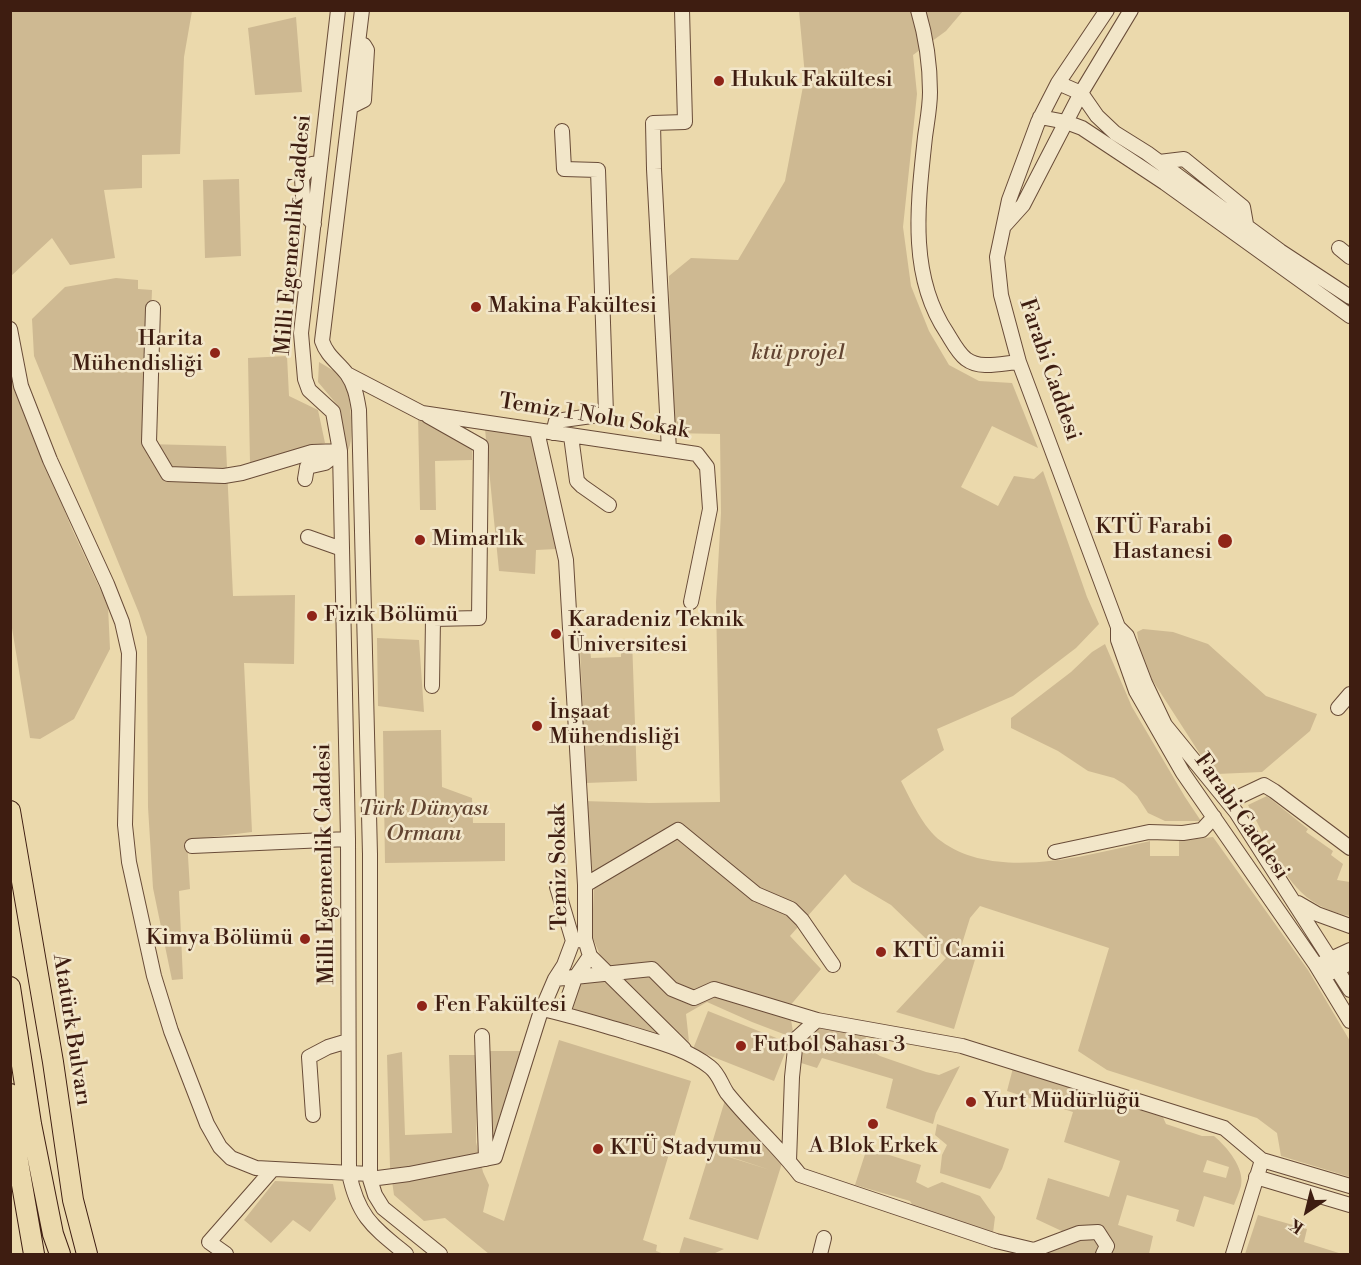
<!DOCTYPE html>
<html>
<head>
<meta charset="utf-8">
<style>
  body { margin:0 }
  #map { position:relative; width:1361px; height:1265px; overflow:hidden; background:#ebd9ac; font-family:"Libre Bodoni",serif }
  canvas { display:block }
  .frame { position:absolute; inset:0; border:12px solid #3e1d11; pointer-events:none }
  .north { position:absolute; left:1277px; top:1181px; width:60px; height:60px; -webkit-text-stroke:4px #f2e6c9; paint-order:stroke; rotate:215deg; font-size:16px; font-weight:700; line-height:24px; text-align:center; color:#3e1d11 }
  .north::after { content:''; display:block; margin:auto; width:21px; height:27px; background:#3e1d11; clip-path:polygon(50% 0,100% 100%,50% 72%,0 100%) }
</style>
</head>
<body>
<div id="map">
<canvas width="1361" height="1265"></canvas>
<div class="frame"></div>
<div class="north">K</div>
</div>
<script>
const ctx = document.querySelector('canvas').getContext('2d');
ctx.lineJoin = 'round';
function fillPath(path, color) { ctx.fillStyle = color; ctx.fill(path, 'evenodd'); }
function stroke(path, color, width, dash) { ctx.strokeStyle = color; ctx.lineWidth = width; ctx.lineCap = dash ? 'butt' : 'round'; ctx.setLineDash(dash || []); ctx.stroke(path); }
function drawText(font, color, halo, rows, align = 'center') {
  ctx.font = font + ' "Libre Bodoni",serif'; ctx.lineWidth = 5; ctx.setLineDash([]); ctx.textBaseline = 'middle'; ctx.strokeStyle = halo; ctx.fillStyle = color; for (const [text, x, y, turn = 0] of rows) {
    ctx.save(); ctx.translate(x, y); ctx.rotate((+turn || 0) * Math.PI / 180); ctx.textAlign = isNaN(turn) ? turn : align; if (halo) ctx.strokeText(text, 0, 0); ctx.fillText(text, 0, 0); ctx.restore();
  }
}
fillPath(new Path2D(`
  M11 10 192 11 184 57 180 154 142 155V188L104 190 115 258 70 265 52 238 11 276Z
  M799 11H963L946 31 913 55 917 94 903 227 911 286 929 331 949 365 979 381 1012 383 1038 448 992 426 961 487 998 506 1014 476 1034 479 1043 471 1087 597 1099 624 1076 648 1013 696 937 729 944 750 901 781C911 800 923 828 941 841 996 882 1089 855 1150 841V856H1179V841L1213 837 1308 970 1350 1041V1177L1281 1156 1277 1133 1257 1118 1107 1070 1078 1051 1109 948 980 906 970 918 961 947 977 953 954 1029 896 1012 946 958 891 905 852 882 845 874 790 936 821 969 789 1007 794 1038 752 1022 707 1002 686 1014 689 1042 638 996 600 955 592 936 594 884 583 801 649 803 720 802 716 602 721 513 720 434 671 433 669 276 691 258 738 260 785 181 805 76Z
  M296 17 302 92 255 95 248 28Z
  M239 179 241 256 205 258 203 180Z
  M116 278 138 280V289L152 290 146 444 226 446 233 596 295 595 294 664 244 663 252 832 187 840 190 889 179 891 183 979 172 980 153 888 148 807 147 637 139 613 34 356 32 319 65 287Z
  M287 356 289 396 318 410 325 443 250 463 248 358Z
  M319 362 346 378C348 395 357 438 347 452L343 450 339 407 318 382Z
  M10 366 30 425 72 529 108 606 110 649 74 719 40 739 30 738 11 622Z
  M418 415 472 446V460L435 461 436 510H420Z
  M485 429 539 436 557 549 536 550 535 574 499 571Z
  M1143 629 1173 632 1208 644 1266 696 1317 714 1310 731 1262 772 1217 774 1200 754 1142 664 1137 632Z
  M377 638 419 640 424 712 378 706Z
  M621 639H632L637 781 586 783 580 648 590 647 591 658 621 657Z
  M1105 644 1132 707 1185 797 1201 821H1165L1148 813 1137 796 1124 784 1114 778 1088 771 1058 751 1011 728V718L1071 672 1092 652Z
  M441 730 442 787 472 798 473 823H505V861L385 863 383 731Z
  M1267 796 1308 829 1306 832 1333 851 1331 855 1343 864 1337 880 1350 882V916C1333 913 1314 905 1301 892 1279 871 1263 832 1248 805Z
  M606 981 666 1039 570 1011 578 983Z
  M708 1011 789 1043 774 1081 693 1049Z
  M820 1027 865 1035 869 1049 880 1056 926 1072 939 1075 960 1066 936 1113 933 1124 886 1108 893 1079 822 1058 817 1068 798 1062 800 1044Z
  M559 1040 691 1081 643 1240 657 1245 656 1251 664 1254H489L445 1218 424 1221 394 1195 390 1167 387 1055 402 1052 405 1135 452 1133 449 1055H477L476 1142 483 1172 489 1185 483 1212 504 1221Z
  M487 1051H522L490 1154Z
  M1013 1068 1162 1115 1166 1124 1202 1136H1214C1227 1147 1245 1168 1241 1186 1239 1193 1236 1199 1234 1205L1204 1196 1194 1227 1176 1221 1179 1210 1127 1195 1118 1225 1153 1236 1149 1254H1045L1063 1245 1066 1233 1036 1219 1048 1178 1109 1197 1120 1161 1064 1142 1073 1112 1007 1091ZM1207 1160 1229 1167 1226 1178 1203 1172Z
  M725 1100 782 1163 758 1240 689 1219 710 1151 770 1170 710 1150Z
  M937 1124 1009 1149 1002 1169 990 1189 940 1173 942 1155 947 1145 935 1135Z
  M867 1148 921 1165 916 1182 928 1188 942 1182 980 1196 995 1217 993 1233 915 1209 910 1201 855 1185Z
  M275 1181 333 1184 336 1199 310 1232 293 1220 271 1243 244 1220Z
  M1258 1215 1307 1229 1304 1242 1342 1254H1245Z
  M684 1237 724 1249 713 1254H679Z`), '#ceb992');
const minor = new Path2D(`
  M338 10 301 333 305 379 309 390 333 412 340 451 348 839 349 1173C358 1217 373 1227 406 1254
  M362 10 322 341C327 356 338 362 347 374 355 385 357 398 359 410L370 854V1179L375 1195 383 1208 440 1254
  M918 10C926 37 930 64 930 92 930 107 927 122 925 137 918 203 908 275 947 333 952 341 958 353 966 359 980 370 1003 363 1019 362
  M1107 10 1058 83 1038 122 1009 200 997 257 1001 295 1019 362 1118 627V640L1136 691 1183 773 1316 965 1350 1021
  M1058 83 1081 93 1097 116 1115 133 1147 153 1280 251 1350 297
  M352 106 364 100 367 50 364 45
  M1040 117 1066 122 1082 128 1165 183 1350 316
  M1159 162 1184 159 1243 207 1246 224
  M314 224 304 214 302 178 312 164 320 163
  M1005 225 1023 205 1081 93 1131 10
  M1339 248 1350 257
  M153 308 149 442 168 474 224 476 242 473 312 452 340 451
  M10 329 21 386 50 460 107 584 122 622 129 653 125 825 129 862 154 976 171 1031 207 1124 220 1147 231 1158 256 1168 370 1174
  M347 374 422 413 697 454 707 467 710 509 691 602
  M428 416 481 446 479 618 433 619 432 686
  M537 431 566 560 585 885V939L573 941
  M553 433 556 421 606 414 598 170 564 169 562 131
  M571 436 577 481 582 486 609 505
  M669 450 654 169 653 123 685 122 682 10
  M305 479 307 467 325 463 340 451
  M308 537 342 549
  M1118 627 1127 636 1145 683 1165 725 1236 812 1350 990
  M1338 708 1350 694
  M1228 802 1264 785 1274 791 1350 848
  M192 846 348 839
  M1055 852 1149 832 1183 833 1202 830 1214 817
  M585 885 678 830 756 894 791 909 802 920 833 965
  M557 887 573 941
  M1298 903 1317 914 1350 926
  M585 939 590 956 684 1049
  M1324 962 1350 950
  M1330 973 1350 963
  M555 979 652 969 672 989 694 998 714 989 817 1020
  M542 1009C570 1015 598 1024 626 1032 654 1041 686 1048 710 1067 719 1074 721 1084 727 1093 750 1122 778 1146 800 1175L996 1241 1034 1250 1079 1233 1098 1232 1107 1246 1103 1254
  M563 1013 575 978 590 956
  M482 1036 486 1159
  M313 1115 309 1057 328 1047 348 1041
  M789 1161 792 1077 796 1039 817 1020 962 1046 1224 1128 1262 1160 1350 1186
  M1256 1177 1350 1205
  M370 1179 409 1174 495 1157 540 1014 555 979 564 965 573 941
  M226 1254 209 1242 273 1169
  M820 1254 824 1238
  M1233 1254 1262 1160`);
const highway = new Path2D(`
  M10 811 53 1062 73 1200 87 1254
  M10 987 31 1124 53 1234 60 1254
  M10 1094 16 1150 34 1254`);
stroke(minor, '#694c38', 16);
stroke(highway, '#3e1d11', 22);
stroke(minor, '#f2e6c9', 14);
stroke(highway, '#ebd9ac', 20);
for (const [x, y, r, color] of [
  [719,81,6,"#8f2418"],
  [476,307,6,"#8f2418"],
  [215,353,6,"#8f2418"],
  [420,540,6,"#8f2418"],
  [1225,541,8,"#8f2418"],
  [312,616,6,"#8f2418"],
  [556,634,6,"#8f2418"],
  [537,726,6,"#8f2418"],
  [305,939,6,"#8f2418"],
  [881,952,6,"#8f2418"],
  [422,1006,6,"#8f2418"],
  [741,1046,6,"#8f2418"],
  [971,1102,6,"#8f2418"],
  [873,1124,6,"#8f2418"],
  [598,1149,6,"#8f2418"]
]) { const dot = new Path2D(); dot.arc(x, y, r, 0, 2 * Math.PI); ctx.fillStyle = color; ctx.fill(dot); stroke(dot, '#f2e6c9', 2); }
drawText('22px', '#3e1d11', '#f2e6c9', [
  ["Hukuk Fakültesi",731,81],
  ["Makina Fakültesi",488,307],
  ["Harita",203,340,"right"],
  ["Mühendisliği",203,365,"right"],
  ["KTÜ Farabi",1212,528,"right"],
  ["Hastanesi",1212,553,"right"],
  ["Mimarlık",432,540],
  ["Fizik Bölümü",324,616],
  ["Karadeniz Teknik",568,621],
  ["Üniversitesi",568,646],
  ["İnşaat",549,713],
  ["Mühendisliği",549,738],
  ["Kimya Bölümü",293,939,"right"],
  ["KTÜ Camii",893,952],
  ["Fen Fakültesi",434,1006],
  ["Futbol Sahası 3",753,1046],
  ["Yurt Müdürlüğü",983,1102],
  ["A Blok Erkek",873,1147,"center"],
  ["KTÜ Stadyumu",610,1149]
], 'left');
drawText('22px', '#3e1d11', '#f2e6c9', [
  ["Milli Egemenlik Caddesi",294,235,-85],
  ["Farabi Caddesi",1049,370,71],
  ["Temiz 1 Nolu Sokak",594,417,9],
  ["Farabi Caddesi",1241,817,55],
  ["Milli Egemenlik Caddesi",326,864,-91],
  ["Temiz Sokak",560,867,-91],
  ["Atatürk Bulvarı",71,1030,81]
]);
drawText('italic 22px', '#624431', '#f2e6c9', [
  ["ktü proje1",798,354],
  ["Türk Dünyası",424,810],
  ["Ormanı",424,835]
]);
</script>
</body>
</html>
